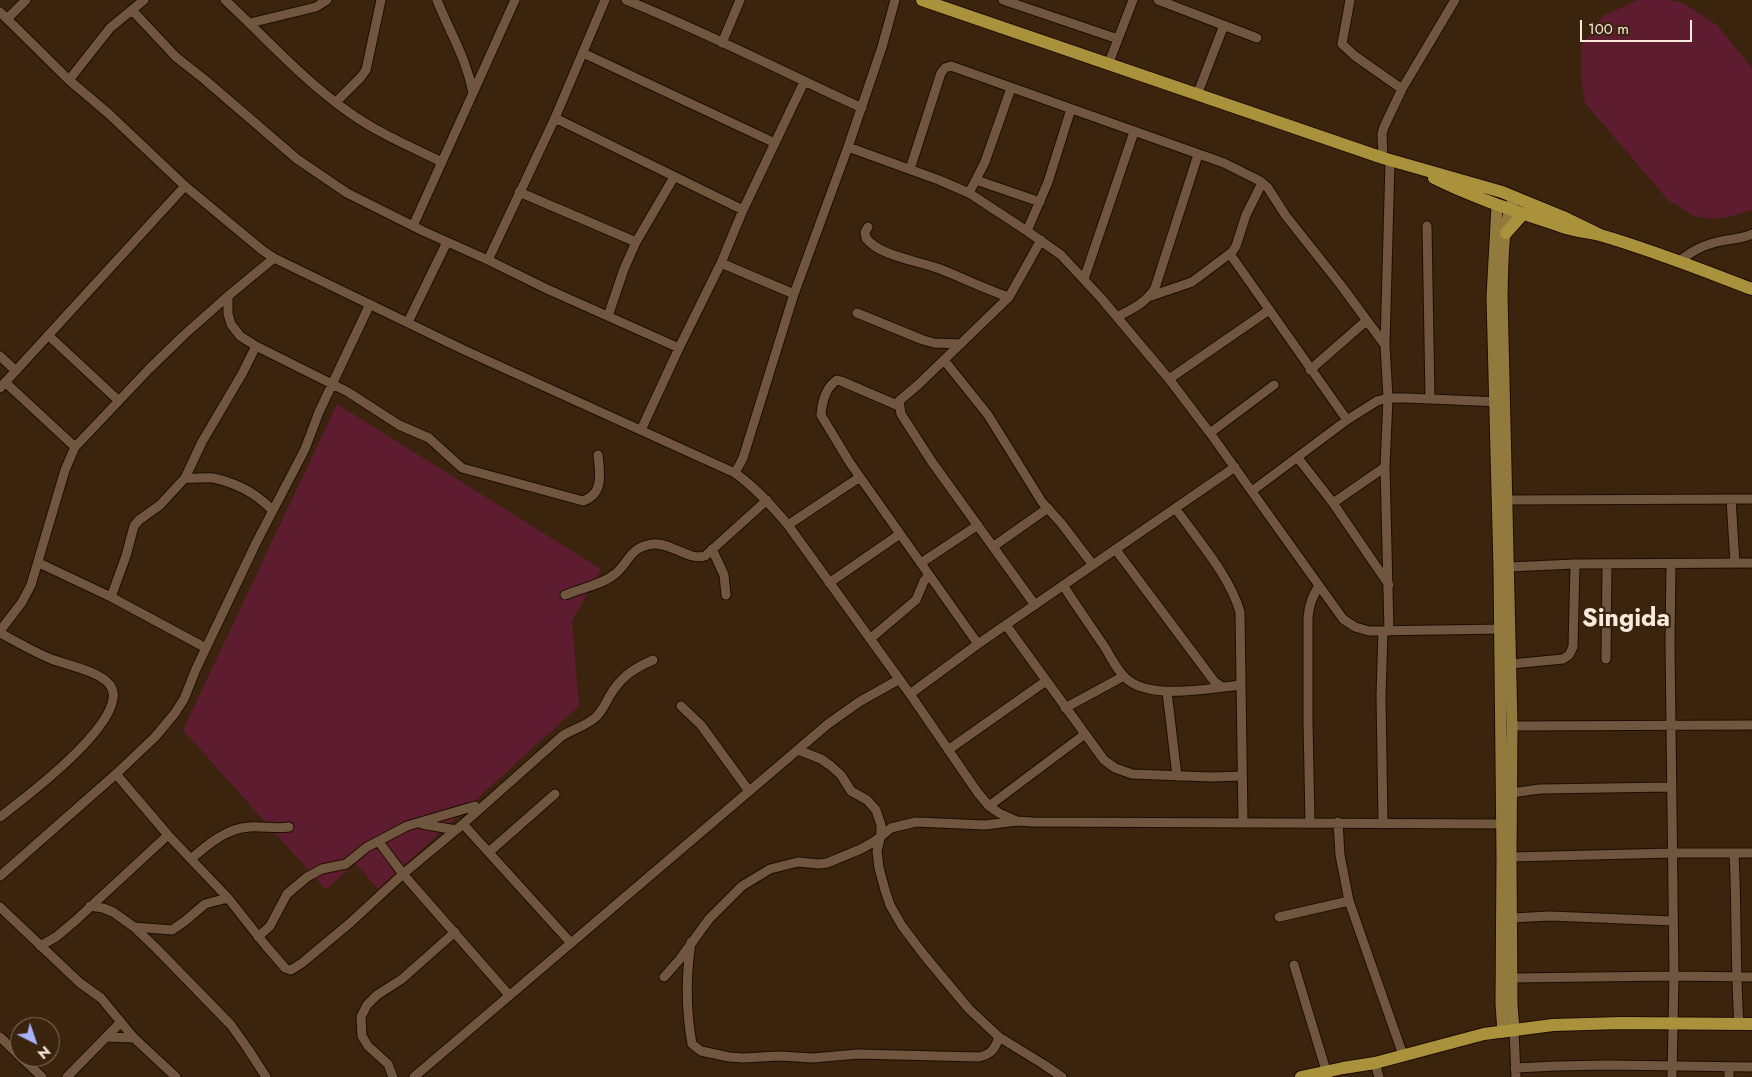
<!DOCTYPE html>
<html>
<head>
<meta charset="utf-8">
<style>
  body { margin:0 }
  #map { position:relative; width:1752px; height:1077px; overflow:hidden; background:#3a240e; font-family:Jost,sans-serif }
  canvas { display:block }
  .north { position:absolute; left:10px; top:1017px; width:50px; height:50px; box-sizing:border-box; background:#3a240e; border:1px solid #867360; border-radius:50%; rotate:139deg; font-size:14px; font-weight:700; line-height:20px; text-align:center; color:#f8e9dc }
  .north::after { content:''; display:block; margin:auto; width:18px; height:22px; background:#a7b1fc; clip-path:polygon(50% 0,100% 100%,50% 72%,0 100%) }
  .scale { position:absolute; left:1580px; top:20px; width:112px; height:22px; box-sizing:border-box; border:2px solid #f8e9dc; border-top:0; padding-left:6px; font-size:15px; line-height:18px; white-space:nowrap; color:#f8e9dc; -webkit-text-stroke:4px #3a240e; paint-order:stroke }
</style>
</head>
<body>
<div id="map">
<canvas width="1752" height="1077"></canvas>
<div class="north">N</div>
<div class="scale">100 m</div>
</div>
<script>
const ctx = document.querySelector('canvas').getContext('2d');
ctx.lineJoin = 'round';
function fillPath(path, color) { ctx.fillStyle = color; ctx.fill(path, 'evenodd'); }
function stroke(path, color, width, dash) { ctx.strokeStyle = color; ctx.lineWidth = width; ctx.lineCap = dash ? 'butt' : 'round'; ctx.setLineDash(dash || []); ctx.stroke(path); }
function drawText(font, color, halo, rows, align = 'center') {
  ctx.font = font + ' Jost,sans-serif'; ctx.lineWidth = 4.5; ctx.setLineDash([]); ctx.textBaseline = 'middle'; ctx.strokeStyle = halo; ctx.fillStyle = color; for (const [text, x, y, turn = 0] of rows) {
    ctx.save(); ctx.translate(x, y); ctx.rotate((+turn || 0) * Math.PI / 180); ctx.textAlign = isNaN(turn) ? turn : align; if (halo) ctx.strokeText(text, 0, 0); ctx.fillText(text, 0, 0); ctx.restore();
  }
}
fillPath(new Path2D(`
  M1638 0H1670L1683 3 1717 25 1752 68V210L1732 216 1714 219 1693 216 1668 200 1585 103 1581 78V46L1603 16Z
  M337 404 601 569 572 621 579 706 378 889 355 863 326 890 183 730Z`), '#5e1c30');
const minor = new Path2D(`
  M225 0C266 38 304 81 350 113 378 133 411 147 442 162
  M437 0C450 33 466 57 473 93
  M626 0C706 32 783 72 862 108
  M1003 0 1118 39
  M1158 0 1257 38
  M1350 0 1342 44 1355 56 1402 89
  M132 10 176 57 204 79 297 159 347 193 425 232 488 260 547 289 679 348
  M0 12 69 80 109 114 185 186 262 250 274 258 464 350 735 473C756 488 772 506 788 525L910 694 978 793 989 806 999 813 1017 821 1033 822 1507 824
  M7 19 26 0
  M250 23 316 7 327 0
  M722 43 740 0
  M583 53 775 143
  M1108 65 1133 0
  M69 80 110 28 144 0
  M1197 95 1224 25
  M336 102 361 77 366 70 381 0
  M555 118 743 210
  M848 147 939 180 969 193 1027 231 1061 255 1101 298 1169 379 1210 433 1343 619 1355 627 1369 631 1505 629
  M1383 158 1382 134 1384 127 1402 89 1455 0
  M910 169 941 73 945 68 951 66 1224 163 1260 181 1268 188 1286 216 1340 284 1385 345
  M976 180 1040 202
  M519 192 636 242
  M969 193 985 162 1011 88
  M413 226 515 0
  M1427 226 1430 399
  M868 227 865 232 866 238C879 256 919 261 940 269 963 278 985 289 1009 297
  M1027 231 1048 182 1071 109
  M1230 254 1347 420
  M488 260 555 118 605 0
  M1679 261C1689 254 1698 247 1710 244 1723 239 1739 240 1752 234
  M721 263 794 294
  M1084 279 1134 132
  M228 296V314L231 324 240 336 256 346 348 392 399 425 429 438 462 468 583 501C604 494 600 473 598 455
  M1151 296 1192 282 1232 252 1236 246 1246 215 1262 183
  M857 313 923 340 934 343 961 344
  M608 316 624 269 636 242 674 177
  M1117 317C1132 309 1146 303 1155 288L1198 155
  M408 322 447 242
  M48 335 119 401
  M0 356 16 371
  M944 360 988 415 1042 502 1061 523 1093 565
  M1310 370 1366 321
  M1169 379 1269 310
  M5 382 75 447
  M0 388 185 186
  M899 406 841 381 837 380C826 387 822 403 821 415L850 463 978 644
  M641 430 679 348 721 263 743 210 804 82
  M1210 433 1274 385
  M1298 458 1333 503 1389 585
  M735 473 743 458 794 294 848 147 882 47 895 0
  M185 478C194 479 204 477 213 478 237 483 256 493 272 510
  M1252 491 1347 420 1377 401 1388 398H1406L1501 402
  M1731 499 1735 563
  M1507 500 1752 499
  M1333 503 1385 467
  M1176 509C1197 539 1230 576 1240 612L1243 822
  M788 525 860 477
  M994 546 1048 508
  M712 549 724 575 726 595
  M1116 550 1214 681 1222 687
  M39 563 111 597 206 648
  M921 563 978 525
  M1671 564 1670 642 1674 976 1672 1077
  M1509 567 1575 564 1752 563
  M829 583 900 534
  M1063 585C1077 607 1092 628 1106 649 1112 660 1119 673 1128 680 1153 700 1212 688 1241 685
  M565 595C581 588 602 585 615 574 629 563 629 547 653 544 671 542 688 561 705 556L767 500
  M111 597 126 556 134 526 139 520 160 505 185 478 202 442 242 374 256 346
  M1035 605 932 462 901 414 899 401 919 384 1009 297 1041 240
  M1006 625 1104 760 1115 768 1132 774 1211 777 1242 776
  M0 631 22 602 31 585 65 470 75 447 149 369 184 335 228 296 274 258
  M1389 631 1385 467 1388 398 1385 345 1390 161
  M0 633C17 642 34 652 51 659 67 665 99 671 110 685 134 717 22 800 0 817
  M870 639 916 600 924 581 929 575
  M1606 659 1607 564
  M1511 664 1563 659 1569 655 1573 647 1575 564
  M1167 692 1177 776
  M910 694 978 644 1235 467
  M681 706 701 725 749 791
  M1065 708 1124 676
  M1512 726 1752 725
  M798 750 821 759 831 766 841 775 851 791 867 800 876 810 881 825V835L877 851 879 868 885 890 890 905 902 926 924 955 969 1009 999 1037 1043 1064 1062 1077
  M948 750 1046 681
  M116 774 168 835 228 898 266 946 285 968 291 970 302 963 350 923 403 874 463 824 562 736C573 729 586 726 596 717 602 711 605 705 609 697 620 678 632 669 653 660
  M1511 793 1540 789 1672 787
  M989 806 1085 734
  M1310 822 1308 722V618C1309 605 1312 597 1319 586
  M1338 822 1340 855 1349 901 1403 1055
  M1383 823 1381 696 1383 631
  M422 824 456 830
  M463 824 571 943
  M379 842 403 874 509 995
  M489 852 555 794
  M1734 853C1737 910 1735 967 1739 1024
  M1511 857 1673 853H1752
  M191 859C207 845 227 828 249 827 263 826 275 829 289 827
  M0 876 116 774 155 737 175 713 184 699 196 669 256 543 305 449 319 412 370 304
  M90 906 103 908 113 912 134 927 156 948 231 1025 248 1049 266 1077
  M0 907 80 983 101 998 134 1038 176 1077
  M1279 917 1349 901
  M1512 918 1550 916 1673 921
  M134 927 172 930 185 921 205 904 228 898
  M258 937 270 926 287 894 307 877 322 869 346 864 367 847 407 826 475 806
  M691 942C686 975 686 1011 692 1044L701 1051 729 1057 743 1058 779 1056 813 1058 858 1054 978 1057C991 1055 995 1049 999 1037
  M40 946 56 937 75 921 168 835
  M1294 965 1328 1077
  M664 977 680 959 709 919 742 886 770 869 798 862 819 864 827 863 861 849 875 841 891 828 916 822 985 825 1017 821
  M1512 978 1674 976 1752 977
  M1514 1030 1516 1077
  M0 1037 20 1056
  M106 1037 134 1038
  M21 1057 42 1077
  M1375 1063 1379 1077
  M1515 1068 1556 1066 1607 1065 1752 1067
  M67 1077 120 1023
  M393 1077 388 1064 368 1046 362 1036 361 1017 367 1005 377 995 402 979 455 932
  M414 1077 828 724 859 702 898 680
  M1729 1077V1067`);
const major = new Path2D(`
  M1513 200C1502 227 1503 266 1502 295L1512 726 1511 857 1512 1005 1514 1030
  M1497 206 1492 297 1499 568 1502 857 1501 1004 1503 1032`);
const highway = new Path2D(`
  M922 0 1383 158 1502 192 1563 217 1600 235
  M1434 178C1476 199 1519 212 1563 227 1575 231 1588 232 1600 235 1652 250 1702 270 1752 289
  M1506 233 1523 214
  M1301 1077 1343 1068 1375 1063 1484 1034 1553 1025 1621 1023 1752 1024`);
stroke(minor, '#200c00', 11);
stroke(major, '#200c00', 13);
stroke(highway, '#200c00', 14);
stroke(minor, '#6f563f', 9);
stroke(major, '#927a3e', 11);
stroke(highway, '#aa923d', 12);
drawText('bold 25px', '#f8e9dc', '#3a240e', [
  ["Singida",1626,620]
]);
</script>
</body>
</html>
